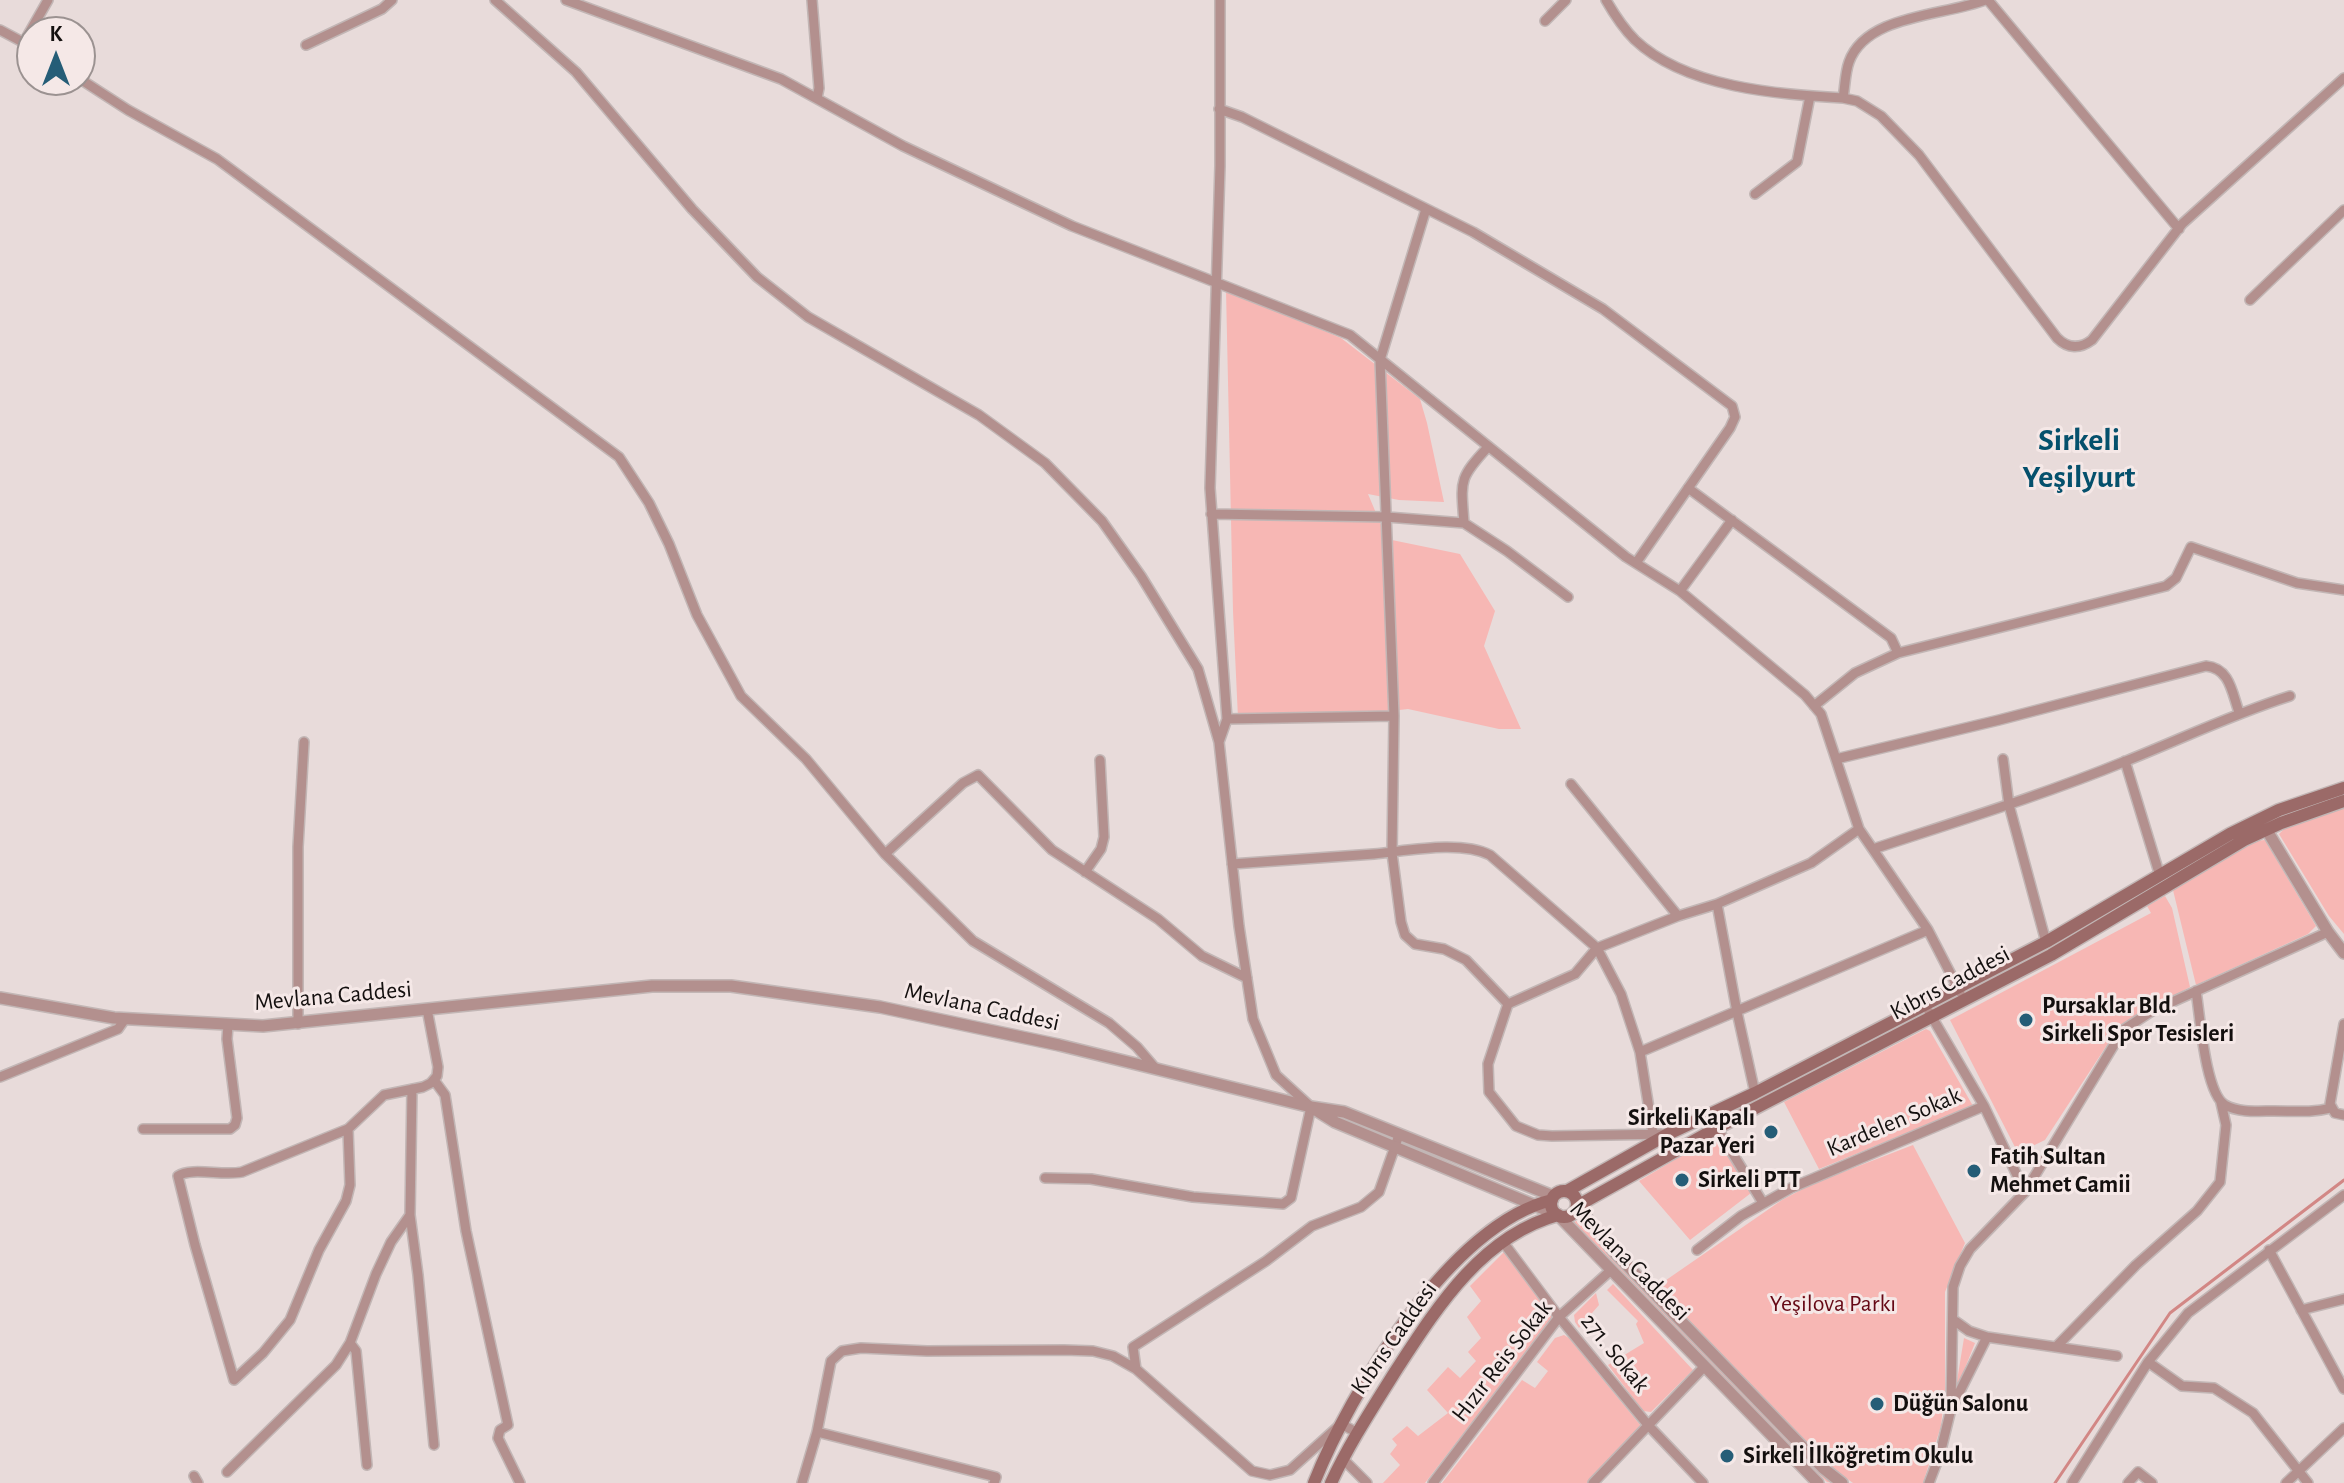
<!DOCTYPE html>
<html>
<head>
<meta charset="utf-8">
<style>
  body { margin:0 }
  #map { position:relative; width:2344px; height:1483px; overflow:hidden; background:#e8dbda; font-family:"Alegreya Sans",sans-serif }
  canvas { display:block }
  .north { position:absolute; left:16px; top:16px; width:80px; height:80px; box-sizing:border-box; background:#f5e8e7; border:2px solid #9b9291; border-radius:50%; rotate:0deg; font-size:22px; font-weight:700; line-height:32px; text-align:center; color:#14100f }
  .north::after { content:''; display:block; margin:auto; width:28px; height:36px; background:#255d77; clip-path:polygon(50% 0,100% 100%,50% 72%,0 100%) }
</style>
</head>
<body>
<div id="map">
<canvas width="2344" height="1483"></canvas>
<div class="north">K</div>
</div>
<script>
const ctx = document.querySelector('canvas').getContext('2d');
ctx.lineJoin = 'round';
function fillPath(path, color) { ctx.fillStyle = color; ctx.fill(path, 'evenodd'); }
function stroke(path, color, width, dash) { ctx.strokeStyle = color; ctx.lineWidth = width; ctx.lineCap = dash ? 'butt' : 'round'; ctx.setLineDash(dash || []); ctx.stroke(path); }
function drawText(font, color, halo, rows, align = 'center') {
  ctx.font = font + ' "Alegreya Sans",sans-serif'; ctx.lineWidth = 6; ctx.setLineDash([]); ctx.textBaseline = 'middle'; ctx.strokeStyle = halo; ctx.fillStyle = color; for (const [text, x, y, turn = 0] of rows) {
    ctx.save(); ctx.translate(x, y); ctx.rotate((+turn || 0) * Math.PI / 180); ctx.textAlign = isNaN(turn) ? turn : align; if (halo) ctx.strokeText(text, 0, 0); ctx.fillText(text, 0, 0); ctx.restore();
  }
}
fillPath(new Path2D(`
  M1226 290 1341 338 1420 399 1427 423 1444 502 1399 500 1368 494 1387 539 1460 554 1495 611 1484 646 1521 729H1499L1408 709 1331 718H1238L1233 611Z
  M2344 808V934L2329 916 2279 834 2285 828Z
  M2265 840 2316 926 2308 934 2196 985 2173 890 2256 841Z
  M2165 896 2172 908 2190 987 2120 1025 2045 1140 2018 1153 1950 1020 2151 913 2147 906Z
  M1926 1029 1930 1031 1973 1106 1819 1169 1784 1102Z
  M1715 1136 1751 1193 1690 1240 1639 1181Z
  M1913 1145 1965 1243 1945 1292V1389L1941 1426 1923 1483H1853L1830 1466 1656 1287 1782 1200 1812 1184Z
  M1580 1219 1633 1281 1833 1483 1827 1482 1771 1428 1573 1223Z
  M1504 1252 1554 1316 1425 1483H1383L1400 1465 1390 1454 1397 1445 1392 1439 1407 1426 1418 1436 1448 1413 1427 1390 1448 1367 1460 1378 1476 1361 1468 1352 1481 1338 1467 1317 1481 1301 1470 1286Z
  M1613 1284 1693 1370 1651 1412 1643 1411 1608 1365 1644 1343 1636 1324 1638 1321 1607 1290Z
  M1596 1293 1599 1305 1579 1328 1575 1322 1574 1315Z
  M1564 1335 1569 1338 1641 1426 1587 1483H1442L1522 1380 1535 1388 1548 1371 1537 1362 1555 1338Z
  M1964 1338 1975 1343 1955 1393Z`), '#f7b7b4');
stroke(new Path2D(`
  M2055 1483 2170 1313 2344 1180`), '#d28785', 3);
const minor = new Path2D(`
  M495 0 576 72 692 209 757 277 808 317 979 415 1045 463 1102 521 1141 576 1198 669 1219 742 1239 926 1253 1019 1276 1075 1311 1107 1291 1198 1283 1204 1193 1197 1091 1179 1045 1178
  M566 0 781 79 903 146 1072 226 1350 335 1626 557 1680 591 1805 695 1821 714 1859 829 1928 930 1960 992
  M812 0 819 88 817 98
  M1606 0C1614 14 1623 28 1635 40 1686 88 1777 94 1843 98L1857 101 1881 116 1919 155 2057 338C2068 349 2080 349 2092 340L2182 224 2344 78
  M1988 0 2179 229
  M1545 21 1566 0
  M0 30 32 47
  M24 42 48 0
  M306 45 382 9 392 0
  M80 79 128 110 217 159 619 457 649 503 669 544 697 615 741 696 806 759 885 854 973 941 1109 1023 1137 1047 1155 1068
  M1843 98C1845 87 1845 73 1849 62 1866 14 1945 16 1985 0
  M1219 109 1242 117 1473 232 1603 309 1732 406 1735 417 1730 428 1636 563
  M1755 194 1797 162 1810 96
  M1426 209 1380 360 1394 716 1392 853 1401 922 1405 935 1415 944 1444 949 1466 960 1508 1004
  M2250 300 2344 210
  M1688 488 1891 638 1898 653
  M1211 514 1387 517 1464 523 1507 551 1568 597
  M1464 523C1461 481 1458 479 1488 447
  M1680 591 1732 520
  M1814 706 1855 673 1898 653 2166 586 2176 578 2191 547 2297 583 2344 590
  M1227 719 1394 716
  M1219 742 1227 719 1210 488 1220 166V0
  M1836 759 1999 720 2206 666C2230 668 2232 693 2239 712
  M2003 759 2009 805 2046 942
  M2125 761 2160 876
  M1571 784 1678 916
  M1873 849C1958 821 2043 795 2126 761 2181 739 2233 714 2290 696
  M885 854 963 783 978 775 1052 850 1158 919 1202 956 1247 978
  M1232 864C1280 861 1327 857 1374 854 1407 851 1460 840 1490 855L1597 948 1621 994 1640 1052 1653 1134
  M1085 872 1101 849 1104 837 1100 760
  M1717 904 1737 1012 1755 1093
  M2196 991C2200 1015 2205 1093 2225 1105 2239 1113 2259 1111 2274 1111 2294 1111 2312 1113 2331 1108
  M1929 1012 1984 1106 2025 1192
  M298 1024V847L304 742
  M2344 1024 2330 1104 2335 1113 2344 1115
  M1640 1052 1928 930
  M0 1077 118 1029 125 1019
  M434 1080 445 1095 466 1231 508 1425 500 1430 498 1438 520 1483
  M412 1089 410 1215 418 1275 434 1445
  M1717 1128 1763 1203
  M143 1129H230L235 1125 237 1118 227 1039 228 1025
  M348 1129 350 1185 346 1201 319 1250 290 1320 263 1353 234 1380 195 1245 178 1176C191 1167 223 1176 242 1172L348 1129 384 1095 423 1087 431 1083 437 1076 438 1067 427 1009
  M1667 1134 1552 1136 1538 1135 1516 1126 1489 1092 1488 1064 1508 1004 1575 974 1597 948 1678 916 1717 904 1811 863 1859 829
  M1503 1242 1559 1317 1648 1425 1703 1483
  M1697 1250 1741 1216 1791 1188 1984 1106
  M2269 1250 2344 1389
  M2301 1310 2344 1299
  M1955 1321 1969 1331 1987 1337 2117 1356
  M1987 1337 1951 1409 1953 1287 1960 1266 1970 1249 2025 1192 2123 1030 2152 1011 2328 932
  M350 1343 356 1351 367 1465
  M2056 1347 2136 1265 2197 1211 2220 1182 2226 1125 2221 1103
  M2148 1362 2182 1386 2214 1388 2253 1413 2308 1483
  M1136 1369 1133 1347 1266 1261 1312 1226 1361 1207 1379 1192 1399 1135
  M817 1432 996 1477 994 1483
  M1343 1459 1367 1483
  M227 1472 336 1365 350 1343 376 1274 391 1242 410 1215
  M194 1476 198 1483
  M802 1483 817 1432 831 1361 842 1351 861 1348 927 1351 1064 1350 1093 1351 1113 1356 1136 1369 1252 1471 1270 1475 1290 1470 1341 1424 1356 1432
  M1433 1483 1559 1317 1610 1271
  M1593 1483 1703 1368
  M1929 1483 1940 1454 1951 1409
  M2072 1483 2148 1362 2188 1313 2344 1195
  M2128 1483 2138 1472 2152 1483
  M2286 1483 2344 1428`);
const tertiary = new Path2D(`
  M2266 829 2328 932 2344 953
  M0 998 114 1018 263 1026 652 986H731L880 1007 1059 1045 1311 1107 1335 1122 1558 1215 1818 1483
  M1311 1107 1344 1112 1553 1196
  M1577 1206 1616 1254 1823 1468 1842 1483`);
const secondary = new Path2D(`
  M1551 1204a13 13 0 1 1 26 0a13 13 0 1 1-26 0Z
  M1567 1191 1668 1134 1755 1093 2046 942 2230 834 2279 810 2344 788
  M1577 1206 1717 1128 2051 955 2244 840 2281 823 2344 801
  M1314 1483C1350 1392 1451 1224 1552 1200
  M1331 1483C1349 1444 1372 1409 1395 1372 1436 1309 1481 1236 1558 1215`);
stroke(minor, '#c2b6b5', 12);
stroke(tertiary, '#c2b6b5', 14);
stroke(secondary, '#c2b6b5', 15);
stroke(minor, '#b3908e', 9);
stroke(tertiary, '#b3908e', 11);
stroke(secondary, '#9b6a68', 12);
for (const [x, y, r, color] of [
  [2026,1020,8,"#255d77"],
  [1771,1132,8,"#255d77"],
  [1974,1171,8,"#255d77"],
  [1682,1180,8,"#255d77"],
  [1877,1404,8,"#255d77"],
  [1727,1456,8,"#255d77"]
]) { const dot = new Path2D(); dot.arc(x, y, r, 0, 2 * Math.PI); ctx.fillStyle = color; ctx.fill(dot); stroke(dot, '#f5e8e7', 3); }
drawText('24px', '#14100f', '#f5e8e7', [
  ["Kıbrıs Caddesi",1950,983,-28],
  ["Mevlana Caddesi",333,996,-5],
  ["Mevlana Caddesi",982,1007,12],
  ["Kardelen Sokak",1894,1122,-23],
  ["Mevlana Caddesi",1630,1261,45],
  ["Kıbrıs Caddesi",1394,1338,-55],
  ["271. Sokak",1615,1353,51],
  ["Hızır Reis Sokak",1502,1361,-52]
]);
drawText('bold 24px', '#14100f', '#f5e8e7', [
  ["Pursaklar Bld.",2042,1006],
  ["Sirkeli Spor Tesisleri",2042,1034],
  ["Sirkeli Kapalı",1755,1118,"right"],
  ["Pazar Yeri",1755,1146,"right"],
  ["Fatih Sultan",1990,1157],
  ["Mehmet Camii",1990,1185],
  ["Sirkeli PTT",1698,1180],
  ["Düğün Salonu",1893,1404],
  ["Sirkeli İlköğretim Okulu",1743,1456]
], 'left');
drawText('24px', '#650815', '#f5e8e7', [
  ["Yeşilova Parkı",1833,1304]
]);
drawText('bold 32px', '#05506c', '#f5e8e7', [
  ["Sirkeli",2079,440],
  ["Yeşilyurt",2079,477]
]);
</script>
</body>
</html>
